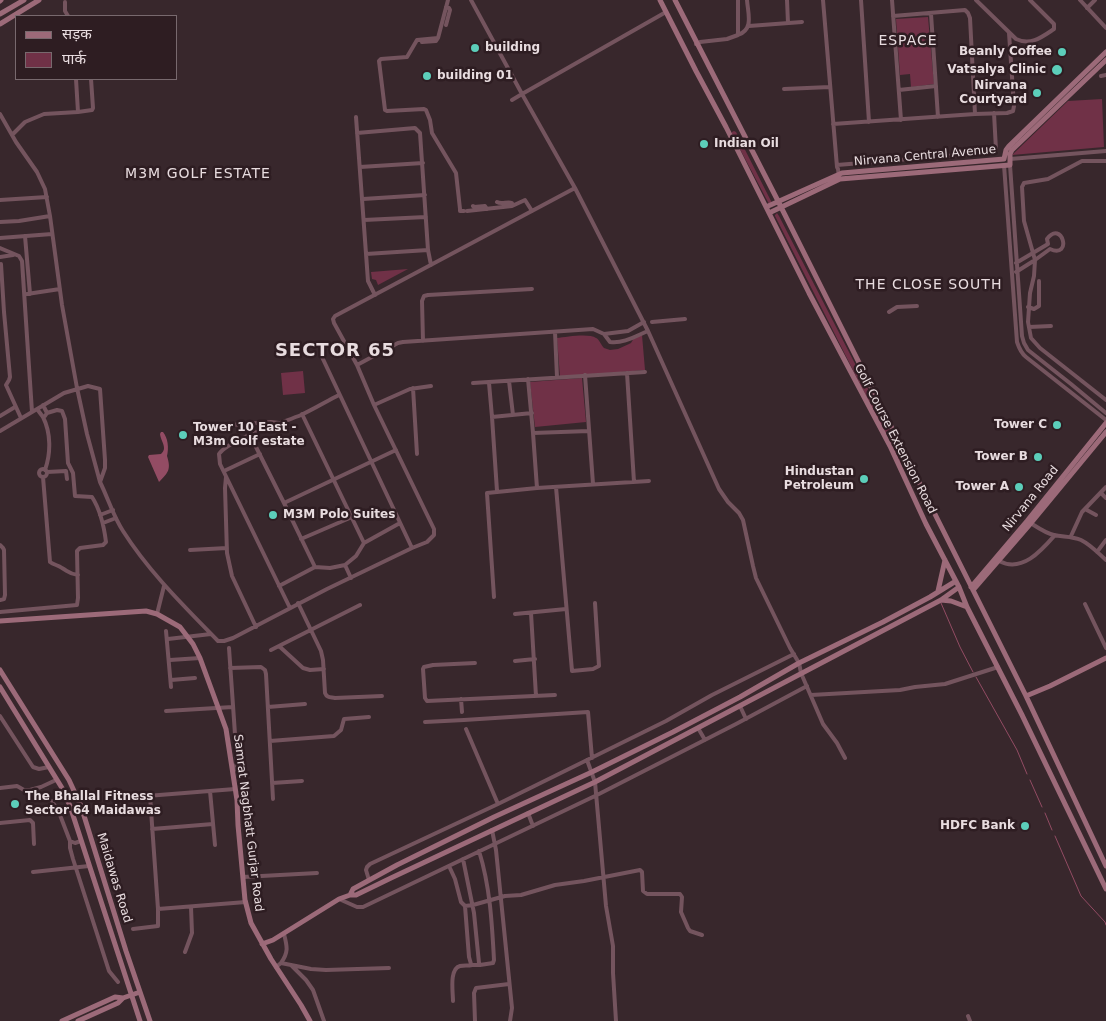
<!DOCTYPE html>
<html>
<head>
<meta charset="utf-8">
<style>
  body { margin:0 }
  #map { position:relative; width:1106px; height:1021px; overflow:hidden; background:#38272c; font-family:"DejaVu Sans","Noto Sans Devanagari",sans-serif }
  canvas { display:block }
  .legend { position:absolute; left:15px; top:15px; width:162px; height:65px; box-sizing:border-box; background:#2e1d22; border:1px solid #78696e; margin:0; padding:6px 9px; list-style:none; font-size:15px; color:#e8dcdf }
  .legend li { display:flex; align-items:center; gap:10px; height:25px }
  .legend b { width:25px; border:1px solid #78696e }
</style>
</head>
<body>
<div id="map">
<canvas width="1106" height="1021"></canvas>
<ul class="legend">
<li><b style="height:6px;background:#9c6a79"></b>सड़क</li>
<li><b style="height:14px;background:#703147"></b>पार्क</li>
</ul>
</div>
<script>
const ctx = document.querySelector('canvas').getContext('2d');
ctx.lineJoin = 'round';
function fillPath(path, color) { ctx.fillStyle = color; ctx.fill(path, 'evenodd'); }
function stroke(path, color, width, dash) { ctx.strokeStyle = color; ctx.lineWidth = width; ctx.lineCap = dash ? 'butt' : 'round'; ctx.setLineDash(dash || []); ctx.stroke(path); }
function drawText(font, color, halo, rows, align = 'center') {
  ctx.font = font + ' "DejaVu Sans",sans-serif'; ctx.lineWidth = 5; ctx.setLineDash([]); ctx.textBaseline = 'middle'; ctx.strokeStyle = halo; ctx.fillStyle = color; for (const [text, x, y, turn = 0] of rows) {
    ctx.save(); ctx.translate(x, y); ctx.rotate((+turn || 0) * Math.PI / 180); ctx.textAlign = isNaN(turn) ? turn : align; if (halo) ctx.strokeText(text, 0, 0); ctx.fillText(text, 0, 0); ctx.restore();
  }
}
fillPath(new Path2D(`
  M928 17 934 84 911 87 910 74 900 75 896 19Z
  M1102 99 1104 147 1012 155 1068 101Z
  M734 131 736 132 771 201 772 203 769 204 732 134V132Z
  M777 213 779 216 904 459V463H900L775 216V215Z
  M408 269 378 285 376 280 372 279 371 272Z
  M642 335 645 370 560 377 557 338C566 337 589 333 596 338 599 339 601 345 604 348L610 350 618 349 629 344 631 343 634 338Z
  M303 371 305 393 283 395 281 373Z
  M582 378 586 422 535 427 530 382Z`), '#703147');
fillPath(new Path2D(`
  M161 432H163C168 438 169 448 167 456 171 469 169 472 159 482L148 457 149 455 161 454C168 448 161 442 160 434Z`), '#934c64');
stroke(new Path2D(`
  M941 603 960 647 973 672
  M976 677 1017 750 1027 774
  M1030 780 1042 807
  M1045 813 1052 830
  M1055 836 1081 896 1105 922 1106 925`), '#934c64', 1);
stroke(new Path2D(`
  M448 0 438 38 417 40 407 57 381 59 379 61 385 110 387 111 424 109 426 110 430 120 432 133 456 173 460 209V211H464
  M471 0 522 94 512 100
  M787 0 788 23
  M823 0 837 167 838 169 839 177
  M861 0 869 122
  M892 0 901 120
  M976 0 1016 39C1031 46 1042 37 1054 29V24L1030 0
  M1080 0 1106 28
  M65 2V11L68 16
  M1087 8 1095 0
  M666 12 522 94 575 188 648 331 719 489 728 502 739 513 743 520 753 566 756 578 790 648 799 663 801 673 823 724 837 743 845 758
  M931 14 938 117
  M893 16 965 10 968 13 970 18 975 114
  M446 25 450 10 449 8 446 7
  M749 26 802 22
  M738 35C754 29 748 14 747 0
  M422 42 436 41 438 38
  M696 44 700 42 727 39 738 35V0
  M1101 76 1106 75
  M500 79 511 73
  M784 89 830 87
  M899 90 936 86
  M78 112 92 110 93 108 91 79
  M0 114 16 142 37 172 45 189 50 216 62 305 77 388 87 434 100 482
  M356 117 368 281 375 295
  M833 124 975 114 1007 113 1013 111 1014 106 1009 33
  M357 133 415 128 420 133 428 250 431 265
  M12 135 25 122 44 114 78 112 76 79
  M1010 159 1106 151
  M1106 161H1082L1048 179 1024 183 1022 187 1024 221 1035 260 1034 276 1030 293 1028 322 1031 338 1040 348 1106 400
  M837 165 995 152 996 150 994 113
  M1004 165 1017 342C1019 348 1021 353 1026 357L1106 420
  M1010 165 1022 336 1024 343 1028 350 1071 384 1106 413
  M360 167 423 163
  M363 199 425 195
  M0 200 47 197
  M497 202C502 205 507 201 512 203V206
  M473 206 474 207 485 206 487 209
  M467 211 512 206 525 200 532 211
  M364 220 426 217
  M0 222 19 221 50 216
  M25 236 30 294
  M0 238 52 234
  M0 248 19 256 22 261 32 412
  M366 254 428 250
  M0 257 13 255
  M1016 263 1048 244 1047 239C1062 219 1073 259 1050 249L1035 260 1016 272
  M1 264 4 312 10 377 9 380 6 385 21 418
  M27 294 60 289
  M1028 307 1034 309 1039 306V281
  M889 312 897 307 917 306
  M652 322 685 319
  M1029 327 1051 326
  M555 332 557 377
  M604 334 628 331 644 322
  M423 341 422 301 424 296 428 295 532 289
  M322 357 412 548
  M357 365 398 343 403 342 593 329 604 334 610 342C623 344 636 336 648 331
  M627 373 634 482
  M585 375 593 484
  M528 379 533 433 537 488
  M509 381 513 415
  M473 383 645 372
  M489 383 492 417 497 491
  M413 388 417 454
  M374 405 410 389 431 386
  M37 409 43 417 45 416 47 413 43 405
  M0 416 15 407
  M43 417C51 433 51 453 45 470
  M492 417 532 413
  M218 426 271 422 279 423
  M0 431 64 393 88 386 100 389 105 460V468L100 482C108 498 113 516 123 531 149 572 184 606 218 641H224L233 638 327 589 412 548 427 542 434 535V529L374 405 357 365 334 323 333 319 335 316 575 188
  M533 433 589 431
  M250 435 284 503 315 567
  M39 473a4 4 0 1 1 8 0a4 4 0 1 1-8 0Z
  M224 471 260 454
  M47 472 66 471 67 479
  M43 477 50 562C54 565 58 565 62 568 69 572 69 574 78 575
  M226 477 225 488 227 553 232 576 256 627
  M556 487 572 671 593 669 599 666 595 603
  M1101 493 1106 498
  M284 503 396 450
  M1085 509 1096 515
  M100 515 113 510
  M1029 522C1037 527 1045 533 1054 535 1063 537 1072 536 1081 540 1091 545 1098 553 1106 560
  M103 523 116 518
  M1071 536 1082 512 1106 487
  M301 539 352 517
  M364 543 400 523
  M0 545 3 548 4 550 5 595 4 599 0 600
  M190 550 227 548
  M1097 552 1106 540
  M999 561C1022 573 1041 551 1055 535
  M345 565 351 578
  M279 586 315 567 330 568 345 565 356 556 364 543 302 414
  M494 597 487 493 537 488 649 481
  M298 603 321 651 323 660 325 693C327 698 330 697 335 698L382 696
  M1085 604 1106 648
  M290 608 220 464 219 454C228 440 284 422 301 415 314 409 327 401 339 395
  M0 612 77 605 78 598 77 551 80 548 103 545 106 542C104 526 101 511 92 497L75 496 73 473 68 463 65 419 62 411 57 410 47 413
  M531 613 536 696
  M157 614 164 586
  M515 614 566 609
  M166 631 171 687
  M168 639 211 634
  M279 646 303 668 310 670 324 669
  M229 648 237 763 233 772
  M271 650 360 605
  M170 660 200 658
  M515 661 535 659
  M475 663 433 665 424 667 423 669 425 698 427 701 555 695
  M230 668 261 667 265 670 266 674 273 799
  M171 680 195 678
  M811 695 900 690 915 687 945 684 998 667
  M461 699 462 712
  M740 706 746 719
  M268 707 305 704
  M166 711 233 707
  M0 716 33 767 39 769 49 767
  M425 722 464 720 588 712 592 758
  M698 728 705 740
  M466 729 498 804
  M270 741 334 736 341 730 344 719 369 717
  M587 760 595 782 606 906 613 946V973L616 1021
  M272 783 302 781
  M0 788 17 786 24 790H30L41 787 56 780
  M210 791 215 845
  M150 796 158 909
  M134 797 235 789
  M52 801 60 815 70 841 75 843 81 841
  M528 813 533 826
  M0 823 30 820 33 823 34 844
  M152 829 213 824
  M492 830 496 850 512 1008 510 1021
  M70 841V848L73 859 109 971 118 982
  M463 859 474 913 479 963 480 965 493 963 494 960C492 923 490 886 479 851
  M449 866 455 879 461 902 465 906 473 905 505 896 521 895 555 885 584 881 640 870 642 872 643 891 647 894H680L682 897 681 912 688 928 690 931 702 935
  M33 872 89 866
  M243 877 317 873
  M369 880 366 870 367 867 370 864 498 804 666 721 712 695 794 654
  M339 899 357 907H363L597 795 736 724 807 686
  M465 906 469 957 471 964 472 965H480
  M133 929 158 926V909L246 902
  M185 952 192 933 191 907
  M281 963C289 952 287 946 284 934
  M292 966 306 980 313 990 324 1021
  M276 967 281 963 311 969 326 970 389 968
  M453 1001C453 992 449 969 460 966 464 965 468 966 472 965
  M968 1016 970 1021
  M475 1021 474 993 476 988 509 984`), '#74545e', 4);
stroke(new Path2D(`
  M660 0 696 71 726 127 809 293 890 446 926 524 959 587 967 607 1022 715 1106 889
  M675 0 778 201 973 590 1026 696 1106 866
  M0 1 1 0
  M0 14 24 0
  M0 24 39 0
  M766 207 842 173 1004 159 1006 150 1009 146 1106 52
  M769 213 840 179 1010 165V154L1012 150 1106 60
  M971 587 1027 521 1106 423
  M973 590 1031 523 1106 432
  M938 591 945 560
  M941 600 951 601 967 607
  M0 621 146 611 157 614 180 627 193 644 200 658 226 729 237 800 238 825 245 900 251 923 271 959 301 1005 310 1021
  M0 670 69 780 81 806 126 951 150 1021
  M0 687 62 788 70 806 140 1021
  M1026 696 1050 686 1106 658
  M350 895 353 889 397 865 494 817 592 772 673 732 740 697 799 663 883 622 930 597 956 581
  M262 944 273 940 339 899 350 895H356L391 878 595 782 941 600 959 587
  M62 1021 115 997 123 998
  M78 1021 118 1003 123 998 140 992`), '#9c6a79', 5);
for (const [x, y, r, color] of [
  [475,48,5,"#5cceba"],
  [1062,52,5,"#5cceba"],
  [1057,70,6,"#5cceba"],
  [427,76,5,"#5cceba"],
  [1037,93,5,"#5cceba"],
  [704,144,5,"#5cceba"],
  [1057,425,5,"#5cceba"],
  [183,435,5,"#5cceba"],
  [1038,457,5,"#5cceba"],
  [864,479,5,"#5cceba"],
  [1019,487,5,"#5cceba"],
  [273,515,5,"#5cceba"],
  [15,804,5,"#5cceba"],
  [1025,826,5,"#5cceba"]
]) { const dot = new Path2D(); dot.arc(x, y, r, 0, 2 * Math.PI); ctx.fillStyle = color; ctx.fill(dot); stroke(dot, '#2e1d22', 2); }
drawText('bold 12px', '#e8dcdf', '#2e1d22', [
  ["building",485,48,"left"],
  ["Beanly Coffee",1052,52],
  ["Vatsalya Clinic",1046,70],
  ["building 01",437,76,"left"],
  ["Nirvana",1027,86],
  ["Courtyard",1027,100],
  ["Indian Oil",714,144,"left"],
  ["Tower C",1047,425],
  ["Tower 10 East -",193,428,"left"],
  ["M3m Golf estate",193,442,"left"],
  ["Tower B",1028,457],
  ["Hindustan",854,472],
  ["Petroleum",854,486],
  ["Tower A",1009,487],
  ["M3M Polo Suites",283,515,"left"],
  ["The Bhallal Fitness",25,797,"left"],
  ["Sector 64 Maidawas",25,811,"left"],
  ["HDFC Bank",1015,826]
], 'right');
drawText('12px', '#e8dcdf', '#2e1d22', [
  ["Nirvana Central Avenue",925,156,-5],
  ["Golf Course Extension Road",895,439,63],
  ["Nirvana Road",1031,499,-51],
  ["Samrat Nagbhatt Gurjar Road",248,823,83],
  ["Maidawas Road",114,878,73]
]);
ctx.letterSpacing = '1px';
drawText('14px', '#e8dcdf', '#2e1d22', [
  ["ESPACE",908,41],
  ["M3M GOLF ESTATE",198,174],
  ["THE CLOSE SOUTH",929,285]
]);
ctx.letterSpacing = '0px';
ctx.letterSpacing = '1px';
drawText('bold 18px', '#e8dcdf', '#2e1d22', [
  ["SECTOR 65",335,351]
]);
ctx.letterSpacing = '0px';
</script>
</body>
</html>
